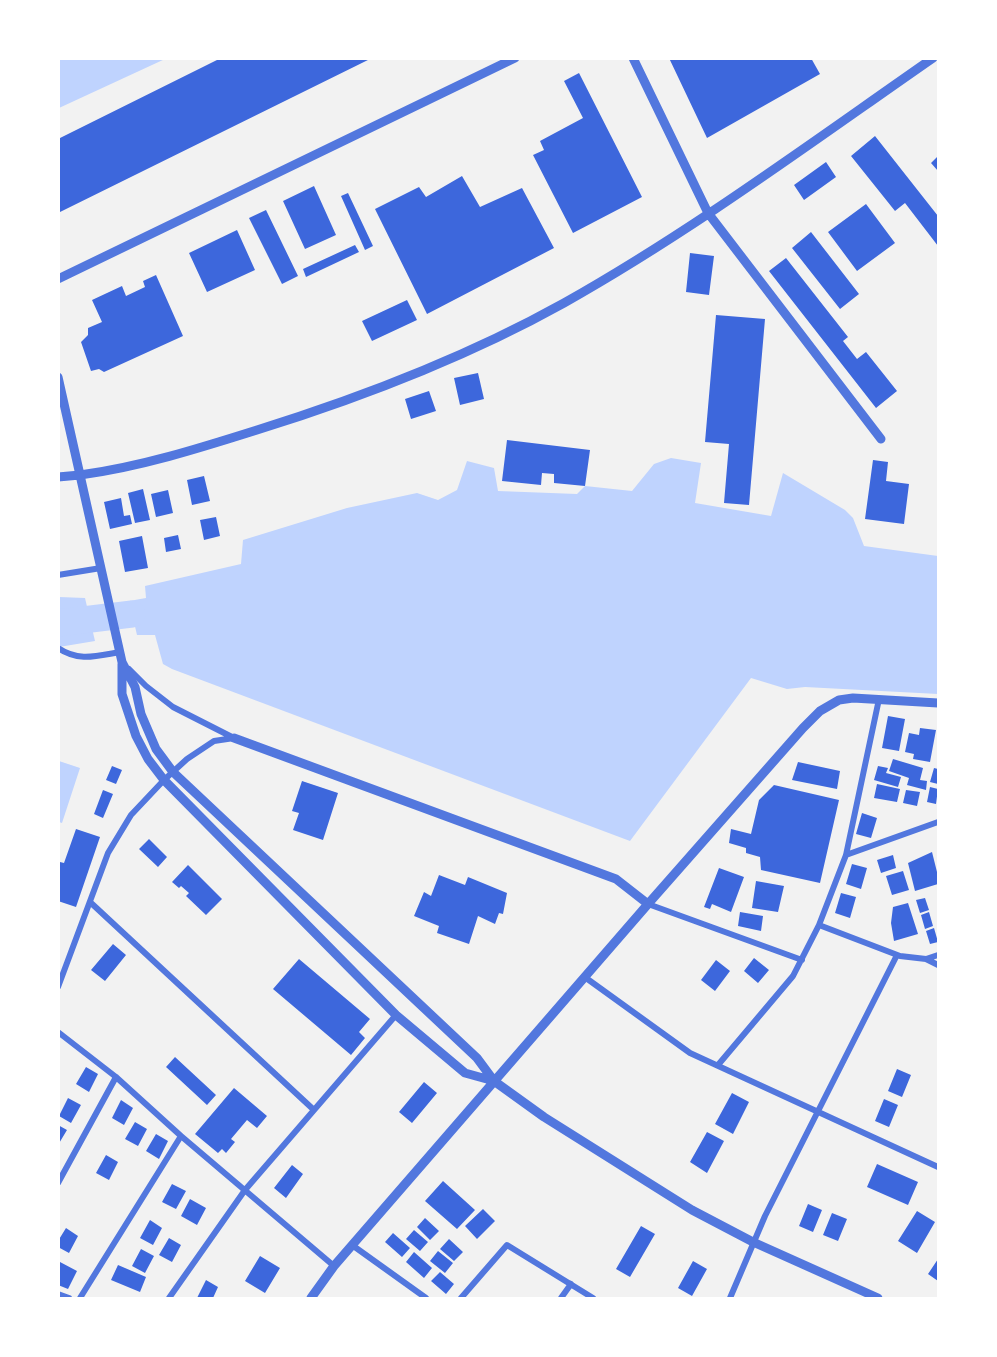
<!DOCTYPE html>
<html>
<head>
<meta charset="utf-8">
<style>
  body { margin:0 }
  #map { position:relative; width:997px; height:1357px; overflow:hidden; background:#f2f2f2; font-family:"Zilla Slab",serif }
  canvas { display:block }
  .frame { position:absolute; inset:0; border:60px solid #fff; pointer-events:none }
</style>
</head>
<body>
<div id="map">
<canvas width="997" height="1357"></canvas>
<div class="frame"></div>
</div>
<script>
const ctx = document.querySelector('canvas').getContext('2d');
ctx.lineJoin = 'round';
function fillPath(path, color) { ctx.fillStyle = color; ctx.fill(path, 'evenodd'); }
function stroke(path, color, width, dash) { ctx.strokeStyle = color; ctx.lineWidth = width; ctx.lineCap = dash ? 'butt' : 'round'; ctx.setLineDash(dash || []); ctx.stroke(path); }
fillPath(new Path2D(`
  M59 58H165V59L59 108Z
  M671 458 701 463 695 503 771 516 783 473 845 510 853 518 864 546 938 556V694L805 687 787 689 751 678 630 841 172 669 163 664 155 635H137L129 601 146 598 145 586 241 564 243 540 347 508 417 493 438 500 457 490 467 461 494 468 498 491 577 494 585 486 632 491 654 464Z
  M59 597 85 598 95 641 59 647Z
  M59 761 80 768 62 823 59 822Z`), '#bfd3fe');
stroke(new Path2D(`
  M58 623 132 614`), '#bfd3fe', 27);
fillPath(new Path2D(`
  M221 58H372L58 213V139Z
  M669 58H811L820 74 707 138Z
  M579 73 642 197 573 233 533 155 544 150 540 141 583 118 564 81Z
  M875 136 938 216V246L905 203 895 211 851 156Z
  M938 156V171L931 163Z
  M826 162 836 177 804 200 794 185Z
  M462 176 480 207 522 188 554 248 427 314 375 209 419 187 426 197Z
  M314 186 336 235 305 249 283 201Z
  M348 193 373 246 365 250 341 196Z
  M866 204 895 243 857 271 828 232Z
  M266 210 298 276 282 284 249 218Z
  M237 230 255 270 207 292 189 253Z
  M811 232 859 294 840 309 792 248Z
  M355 245 359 252 306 277 303 269Z
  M690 253 714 256 709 295 686 292Z
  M786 258 848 337 843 341 857 359 866 352 897 391 876 408 769 271Z
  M156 275 183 336 104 372 99 369 91 371 81 342 88 335V328L102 322 92 300 122 286 126 296 145 287 143 281Z
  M407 300 417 320 372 341 362 321Z
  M716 315 765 319 749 505 724 503 729 444 705 442Z
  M478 373 484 399 460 405 454 378Z
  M429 391 436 411 411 419 405 399Z
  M507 440 590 450 585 486 554 483V474L542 473 541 485 502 481Z
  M873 460 888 462 886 481 909 484 904 524 865 519Z
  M204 476 210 501 192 505 187 480Z
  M143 489 150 520 135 523 128 493Z
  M168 490 173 513 156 517 151 494Z
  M121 498 124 516 130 515 132 524 110 529 104 502Z
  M216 517 220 536 204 540 200 520Z
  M178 535 181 549 166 552 164 538Z
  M142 536 148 568 125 572 119 541Z
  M888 716 905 719 899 751 882 748Z
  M920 728 936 730 930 762 913 759 914 754 905 752 909 733 919 735Z
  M893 759 923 768 920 780 927 781 926 790 907 785 909 778 889 771Z
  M798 762 840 771 837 789 792 780Z
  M112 766 122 770 116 784 106 780Z
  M878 766 888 768 886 773 901 777 898 787 874 780Z
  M934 768 938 769V784L930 782Z
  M302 781 338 793 323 840 293 830 299 813 292 811Z
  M877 784 900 789 897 802 874 798Z
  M774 785 839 800 820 883 761 870 760 857 746 853V848L729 843 731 829 751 834 759 800Z
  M930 787 938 789 936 804 927 802Z
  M103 790 113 794 103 818 94 814Z
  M906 790 920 792 917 806 903 803Z
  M862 813 877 818 871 838 856 834Z
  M76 829 100 837 76 907 58 901V866L60 862 64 863Z
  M149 839 167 857 158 867 139 849Z
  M932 852 938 876V884L915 891 908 863Z
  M893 855 896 868 881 873 877 860Z
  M852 864 867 868 861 889 846 884Z
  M188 865 222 899 206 915 186 896 189 893 181 886 179 888 172 882Z
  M719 868 744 877 731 912 712 904 710 909 704 907Z
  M903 871 909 890 892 895 886 876Z
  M439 875 465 885 468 877 507 893 503 914 499 913 495 924 478 916 469 944 437 933 439 926 414 916 424 892 431 896Z
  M756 881 784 886 778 912 752 908Z
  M841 893 856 897 850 918 835 913Z
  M925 898 929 910 920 913 916 900Z
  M908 903 918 934 894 941 891 923 893 907Z
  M740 912 763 916 761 931 738 926Z
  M929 912 933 926 925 929 921 915Z
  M934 928 938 942 930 944 926 931Z
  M113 944 126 955 105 981 91 970Z
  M754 958 769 970 758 983 744 971Z
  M299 959 370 1019 359 1032 365 1038 351 1055 273 989Z
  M716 960 730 971 715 991 701 980Z
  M175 1057 216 1095 207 1105 166 1067Z
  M86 1067 98 1074 89 1092 76 1084Z
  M897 1069 911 1075 902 1097 888 1091Z
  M424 1082 437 1093 412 1123 399 1112Z
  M234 1088 267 1116 257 1128 247 1120 231 1139 235 1142 226 1153 222 1149 218 1153 195 1134Z
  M732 1093 749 1102 733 1134 715 1124Z
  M68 1098 81 1105 71 1123 59 1116Z
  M884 1099 898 1105 889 1127 875 1121Z
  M121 1100 133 1108 124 1125 112 1118Z
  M135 1122 147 1129 138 1146 125 1139Z
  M58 1125 67 1130 58 1145Z
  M707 1132 724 1141 707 1173 690 1162Z
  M156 1134 168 1141 159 1159 146 1151Z
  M106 1155 118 1162 109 1180 96 1173Z
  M877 1164 918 1182 908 1205 867 1187Z
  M292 1165 303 1174 286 1198 274 1188Z
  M443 1181 475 1210 457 1229 425 1201Z
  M172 1184 186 1191 176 1209 162 1202Z
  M190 1199 206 1208 197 1225 181 1216Z
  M808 1204 822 1210 813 1232 799 1226Z
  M483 1209 495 1221 477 1239 465 1226Z
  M917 1211 935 1222 917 1253 898 1241Z
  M832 1213 847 1219 838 1241 823 1235Z
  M425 1218 439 1231 430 1240 417 1227Z
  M150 1220 162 1228 153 1245 140 1238Z
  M641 1226 655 1234 630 1277 616 1269Z
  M66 1228 78 1236 69 1253 58 1247V1241Z
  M414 1230 428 1242 420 1251 406 1239Z
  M393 1233 410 1248 402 1257 385 1242Z
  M169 1238 181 1245 172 1262 159 1255Z
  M449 1239 463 1252 454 1261 440 1249Z
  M141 1249 154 1256 145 1273 132 1266Z
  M438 1251 453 1263 445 1273 430 1261Z
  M414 1252 432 1268 424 1278 406 1262Z
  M260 1256 280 1268 265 1293 245 1281Z
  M938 1259V1281L928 1274Z
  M693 1261 707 1269 692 1296 678 1288Z
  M60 1262 77 1271 68 1289 58 1285Z
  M118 1265 146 1277 140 1292 111 1280Z
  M440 1272 454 1284 446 1294 431 1281Z
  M206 1280 218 1287 213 1298H197Z`), '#3d67dc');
stroke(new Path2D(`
  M58 575 101 568
  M58 648C79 662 96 656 120 652
  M129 669 146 686 173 707 234 738
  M846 855 938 822
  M90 902 314 1110
  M648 904 802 960
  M819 925 900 956 926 959 938 965
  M926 959 938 955
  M586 978 690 1053 938 1167
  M58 987 108 853 131 815 164 780 187 759 214 741 234 738
  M58 1032 116 1077 181 1136 334 1266
  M718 1065 793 976 819 925 846 855 879 699
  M58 1183 116 1077
  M352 1245 426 1298
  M58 1294 69 1298
  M80 1298 181 1136
  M169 1298 245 1190 396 1015
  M461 1298 507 1245 593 1298
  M561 1298 571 1284
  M730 1298 765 1216 897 955`), '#5277de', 6);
stroke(new Path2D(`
  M633 58 708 213 881 439
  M58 279 515 58
  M58 377 80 475C140 467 200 448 257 430 363 397 467 357 564 303 692 231 812 142 933 58
  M58 477 80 475 122 662 135 687 141 714 156 749 173 772 477 1058 494 1081 544 1117 692 1210 753 1242 878 1298
  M122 664V694L136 736 148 759 164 780 396 1015 465 1073 494 1081
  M234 738 616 879 648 904 803 728 820 711 839 700 853 698 938 703
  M311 1298 334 1266 648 904`), '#5277de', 9);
</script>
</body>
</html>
